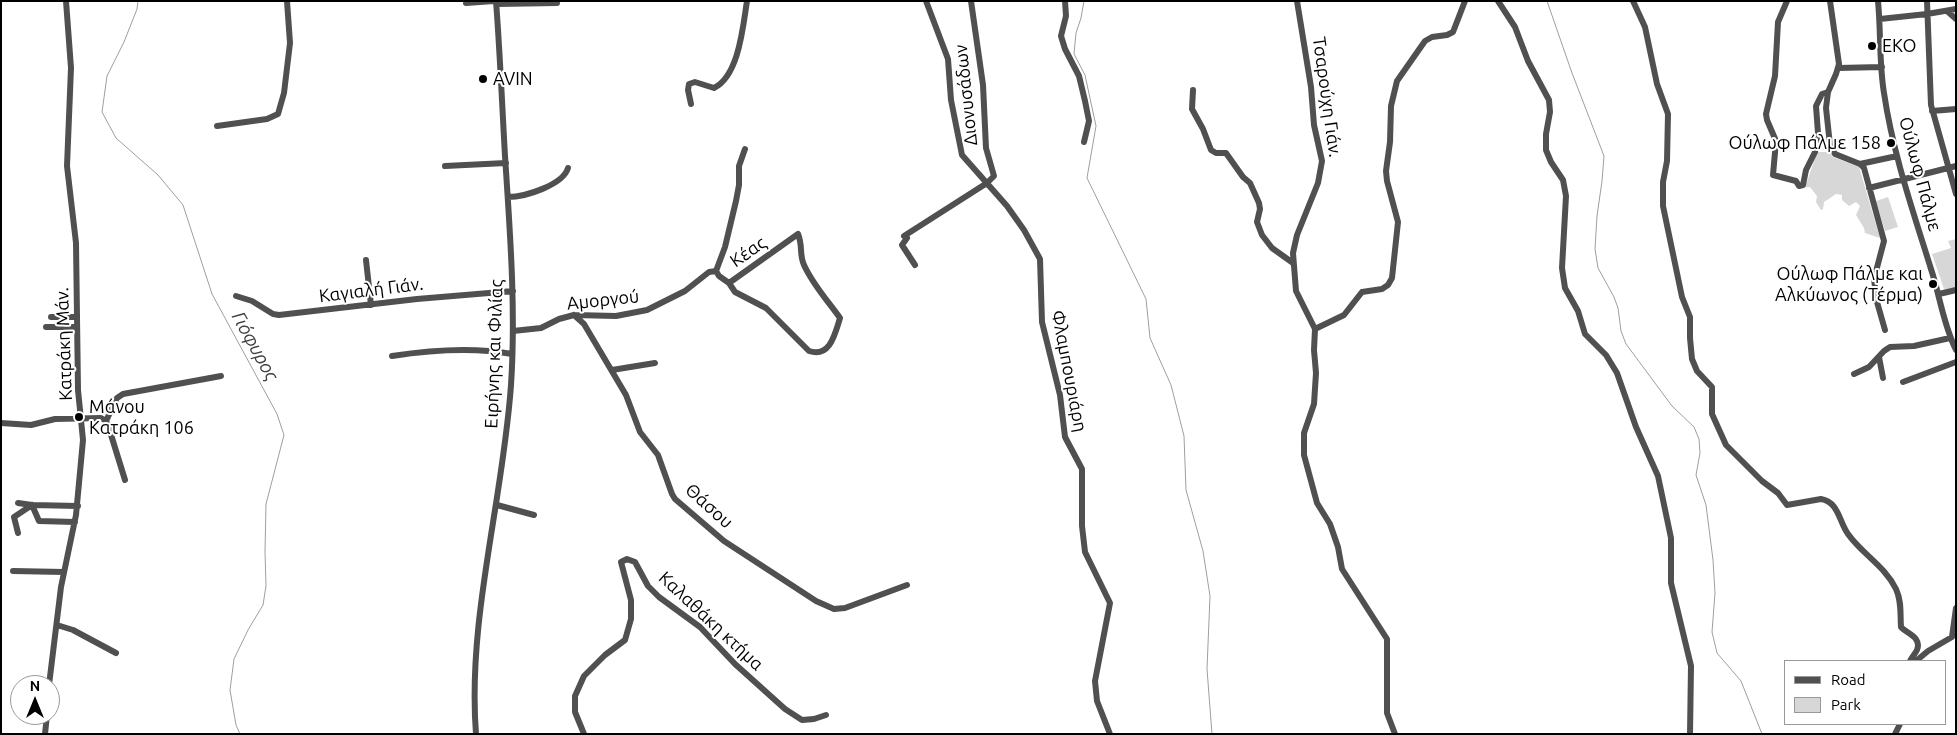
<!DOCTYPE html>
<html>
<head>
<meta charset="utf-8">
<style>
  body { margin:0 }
  #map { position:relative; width:1957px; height:735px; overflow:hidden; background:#fff; font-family:Ubuntu,sans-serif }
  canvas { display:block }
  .frame { position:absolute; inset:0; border:2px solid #000; pointer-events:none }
  .legend { position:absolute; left:1784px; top:660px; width:162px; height:65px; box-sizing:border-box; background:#fff; border:1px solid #999; margin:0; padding:6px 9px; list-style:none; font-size:15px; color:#000 }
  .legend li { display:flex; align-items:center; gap:10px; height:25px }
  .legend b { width:25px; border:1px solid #999 }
  .north { position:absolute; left:10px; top:675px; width:50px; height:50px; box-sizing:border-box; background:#fff; border:1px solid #999; border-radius:50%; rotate:0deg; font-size:14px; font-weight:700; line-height:20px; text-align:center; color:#000 }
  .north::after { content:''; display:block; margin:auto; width:18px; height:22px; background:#000; clip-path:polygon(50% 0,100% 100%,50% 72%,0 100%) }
</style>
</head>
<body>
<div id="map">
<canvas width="1957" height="735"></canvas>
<div class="frame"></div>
<ul class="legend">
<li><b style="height:6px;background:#505050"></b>Road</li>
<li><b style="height:14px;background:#d7d7d7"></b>Park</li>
</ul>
<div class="north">N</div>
</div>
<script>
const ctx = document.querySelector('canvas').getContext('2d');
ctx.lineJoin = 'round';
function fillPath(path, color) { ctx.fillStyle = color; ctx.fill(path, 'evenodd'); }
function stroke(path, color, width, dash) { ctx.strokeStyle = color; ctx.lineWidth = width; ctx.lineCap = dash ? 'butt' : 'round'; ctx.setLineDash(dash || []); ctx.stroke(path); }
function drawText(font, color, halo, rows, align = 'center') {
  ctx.font = font + ' Ubuntu,sans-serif'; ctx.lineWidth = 4; ctx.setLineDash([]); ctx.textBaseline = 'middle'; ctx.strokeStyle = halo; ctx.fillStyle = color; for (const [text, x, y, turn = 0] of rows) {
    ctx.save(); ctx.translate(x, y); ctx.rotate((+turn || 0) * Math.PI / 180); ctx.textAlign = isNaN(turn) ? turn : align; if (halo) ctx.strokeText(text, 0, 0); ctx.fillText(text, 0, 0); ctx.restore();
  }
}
fillPath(new Path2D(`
  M1817 152H1829L1833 157 1859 167 1880 238 1865 233 1864 228 1856 215 1860 206 1856 202 1849 206 1842 200V195L1836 194 1824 202 1823 209 1821 210 1816 202 1817 196 1810 187 1799 188 1807 182Z
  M1888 197 1898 227 1885 231 1876 201Z
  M1956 239V288L1944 289 1932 254 1951 248 1948 241Z`), '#d7d7d7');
stroke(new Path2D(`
  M138 1 137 9 124 42 107 76 102 112 116 138 158 175 183 205 212 294 277 414 284 435 266 504 265 552 266 586 263 605 248 630 234 659 230 690 236 725 240 734
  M1084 1 1081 18 1076 33 1074 54 1085 75 1096 126 1087 178 1146 299 1150 338 1171 385 1184 436 1186 490 1203 551 1210 596 1207 669 1212 734
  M1547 1 1572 73 1604 156 1602 181 1597 216 1595 249 1598 268 1614 297 1618 308 1621 331 1626 344 1672 406 1694 427 1699 439 1700 453 1696 475 1706 505 1713 560 1715 593 1712 632 1717 653 1741 681 1762 734`), '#9e9e9e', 1);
stroke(new Path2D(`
  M926 1 948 59 951 100 962 155 1007 206 1024 230 1040 259 1042 322 1060 395 1065 437 1082 469V526L1085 552 1110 603 1095 681 1097 701 1110 734
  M1065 1 1066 16 1061 36 1065 49 1079 76 1085 101 1089 121 1084 142
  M1297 1 1311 87 1314 125 1322 161 1318 183 1297 235 1293 253 1296 291 1315 329 1314 350 1316 373 1314 404 1304 433V455L1317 503 1330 524 1338 547 1342 569 1387 639V713L1395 734
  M1498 1 1515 27 1528 61 1549 100 1550 112 1546 134V150L1551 162 1563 180 1566 196 1562 268 1565 288 1578 311 1585 334 1606 355 1617 373 1636 427 1658 476 1671 538V583L1691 666 1690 734
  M1633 1 1645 27 1657 84 1668 114 1667 161 1663 182V206L1682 297 1690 317V338L1692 359 1697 371 1712 387V414L1726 445 1762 481 1778 493 1787 505 1821 499C1839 502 1839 522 1848 534 1862 554 1885 566 1896 589 1902 602 1900 614 1901 627 1907 634 1922 637 1917 650 1915 654 1912 657 1910 661
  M1787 1 1778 22 1775 76 1766 114 1767 120 1776 141 1773 175 1796 181 1799 186 1803 185 1806 170 1815 152 1818 133 1816 106 1822 94 1828 92
  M1830 1 1839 64 1836 74 1828 92 1826 108 1830 145 1835 154 1860 164 1864 168 1884 241 1874 279 1877 302 1885 330
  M1878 1C1881 32 1879 63 1884 93 1893 154 1913 211 1931 269 1940 296 1943 324 1956 350
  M1927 1 1931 105 1956 194
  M466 3 494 1
  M497 4 557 3
  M1947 11 1956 19
  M1880 19 1927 14 1956 9
  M1838 68 1882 67
  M1193 90 1192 109 1203 129 1211 150 1216 153H1226L1243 177 1250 183 1259 203 1260 209 1257 222 1262 235 1272 248 1293 263
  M691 104 688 90 689 84 695 82 714 88C739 76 743 26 747 1
  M1932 111 1956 109
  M217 126 267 119 278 114 284 93 290 43 287 1
  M1860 164 1897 156
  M445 166 506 163
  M1869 188 1956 166
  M508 197C525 197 563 185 568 168
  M366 260 371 305
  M915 265 902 245 907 238 904 236 987 183 994 176 986 148 983 85 971 1
  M716 271 719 276 729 283 798 234C803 246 799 254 804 265 813 285 828 301 840 318 835 334 830 358 809 351L766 308 735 292 729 283
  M716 271 725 247 736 201 739 185V166L745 149
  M1939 294 1956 290
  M236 296 252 301 273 314 279 315 417 299 513 291
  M574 315 584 324 626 395 640 432 658 455 672 494 675 499 724 541 816 601 834 609 845 608 907 585
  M51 317H77
  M46 327H77
  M1315 329 1344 315 1362 292 1382 289 1388 285 1392 278 1398 222 1387 181 1386 171 1390 142 1391 106 1397 81 1425 41 1432 37 1447 35 1453 32 1465 1
  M513 331 541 328 559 319 574 315 616 316 647 310 685 291 709 272 716 271
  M392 356C431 350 473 347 512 354
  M1879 357 1883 378
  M612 370 655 363
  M1854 374 1869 367 1884 351 1890 347 1914 346 1950 338
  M1903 382 1956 362
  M106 421 117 398 123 394 221 376
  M1 423 31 425 55 419 101 418 106 421 108 425 125 480
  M18 503 32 505 78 506
  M32 505 39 521 75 522
  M497 505 534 515
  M18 533 14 517 32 505
  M13 571 64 572
  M57 625 73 630 116 653
  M1916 661 1928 651 1952 637 1956 608
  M49 685 61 587 76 515 83 440 78 390 76 243 67 166 71 68 66 1
  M45 734 47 715
  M476 734C467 619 503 501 511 385 516 309 510 232 505 156 502 104 500 53 496 1
  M584 734 575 712V696L584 676 605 655 625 640 631 619V600L621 562 627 559 635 562 648 586 659 597 700 627 735 664 785 709 802 720 814 719 826 715
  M1895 734 1900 724`), '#505050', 6);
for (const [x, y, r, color] of [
  [1872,46,5,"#000"],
  [483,79,5,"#000"],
  [1891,143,5,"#000"],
  [1933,284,5,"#000"],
  [79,417,5,"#000"]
]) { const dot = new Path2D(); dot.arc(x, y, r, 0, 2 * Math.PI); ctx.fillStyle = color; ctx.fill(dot); stroke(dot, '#fff', 2); }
drawText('18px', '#000', '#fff', [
  ["EKO",1882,46],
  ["AVIN",493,79],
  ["Ούλωφ Πάλμε 158",1881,143,"right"],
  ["Ούλωφ Πάλμε και",1923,274,"right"],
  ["Αλκύωνος (Τέρμα)",1923,295,"right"],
  ["Μάνου",89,407],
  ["Κατράκη 106",89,428]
], 'left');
drawText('18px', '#000', '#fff', [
  ["Διονυσάδων",966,95,-96],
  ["Τσαρούχη Γιάν.",1327,97,82],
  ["Ούλωφ Πάλμε",1920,174,75],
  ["Κέας",748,252,-35],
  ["Καγιαλή Γιάν.",371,290,-7],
  ["Αμοργού",603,300,-6],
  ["Κατράκη Μάν.",64,344,-92],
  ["Ειρήνης και Φιλίας",494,354,-88],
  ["Φλαμπουριάρη",1069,371,79],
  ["Θάσου",709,506,42],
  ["Καλαθάκη κτήμα",711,621,43]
]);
drawText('italic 19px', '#3f3f3f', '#fff', [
  ["Γιόφυρος",255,346,61]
]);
</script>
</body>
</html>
